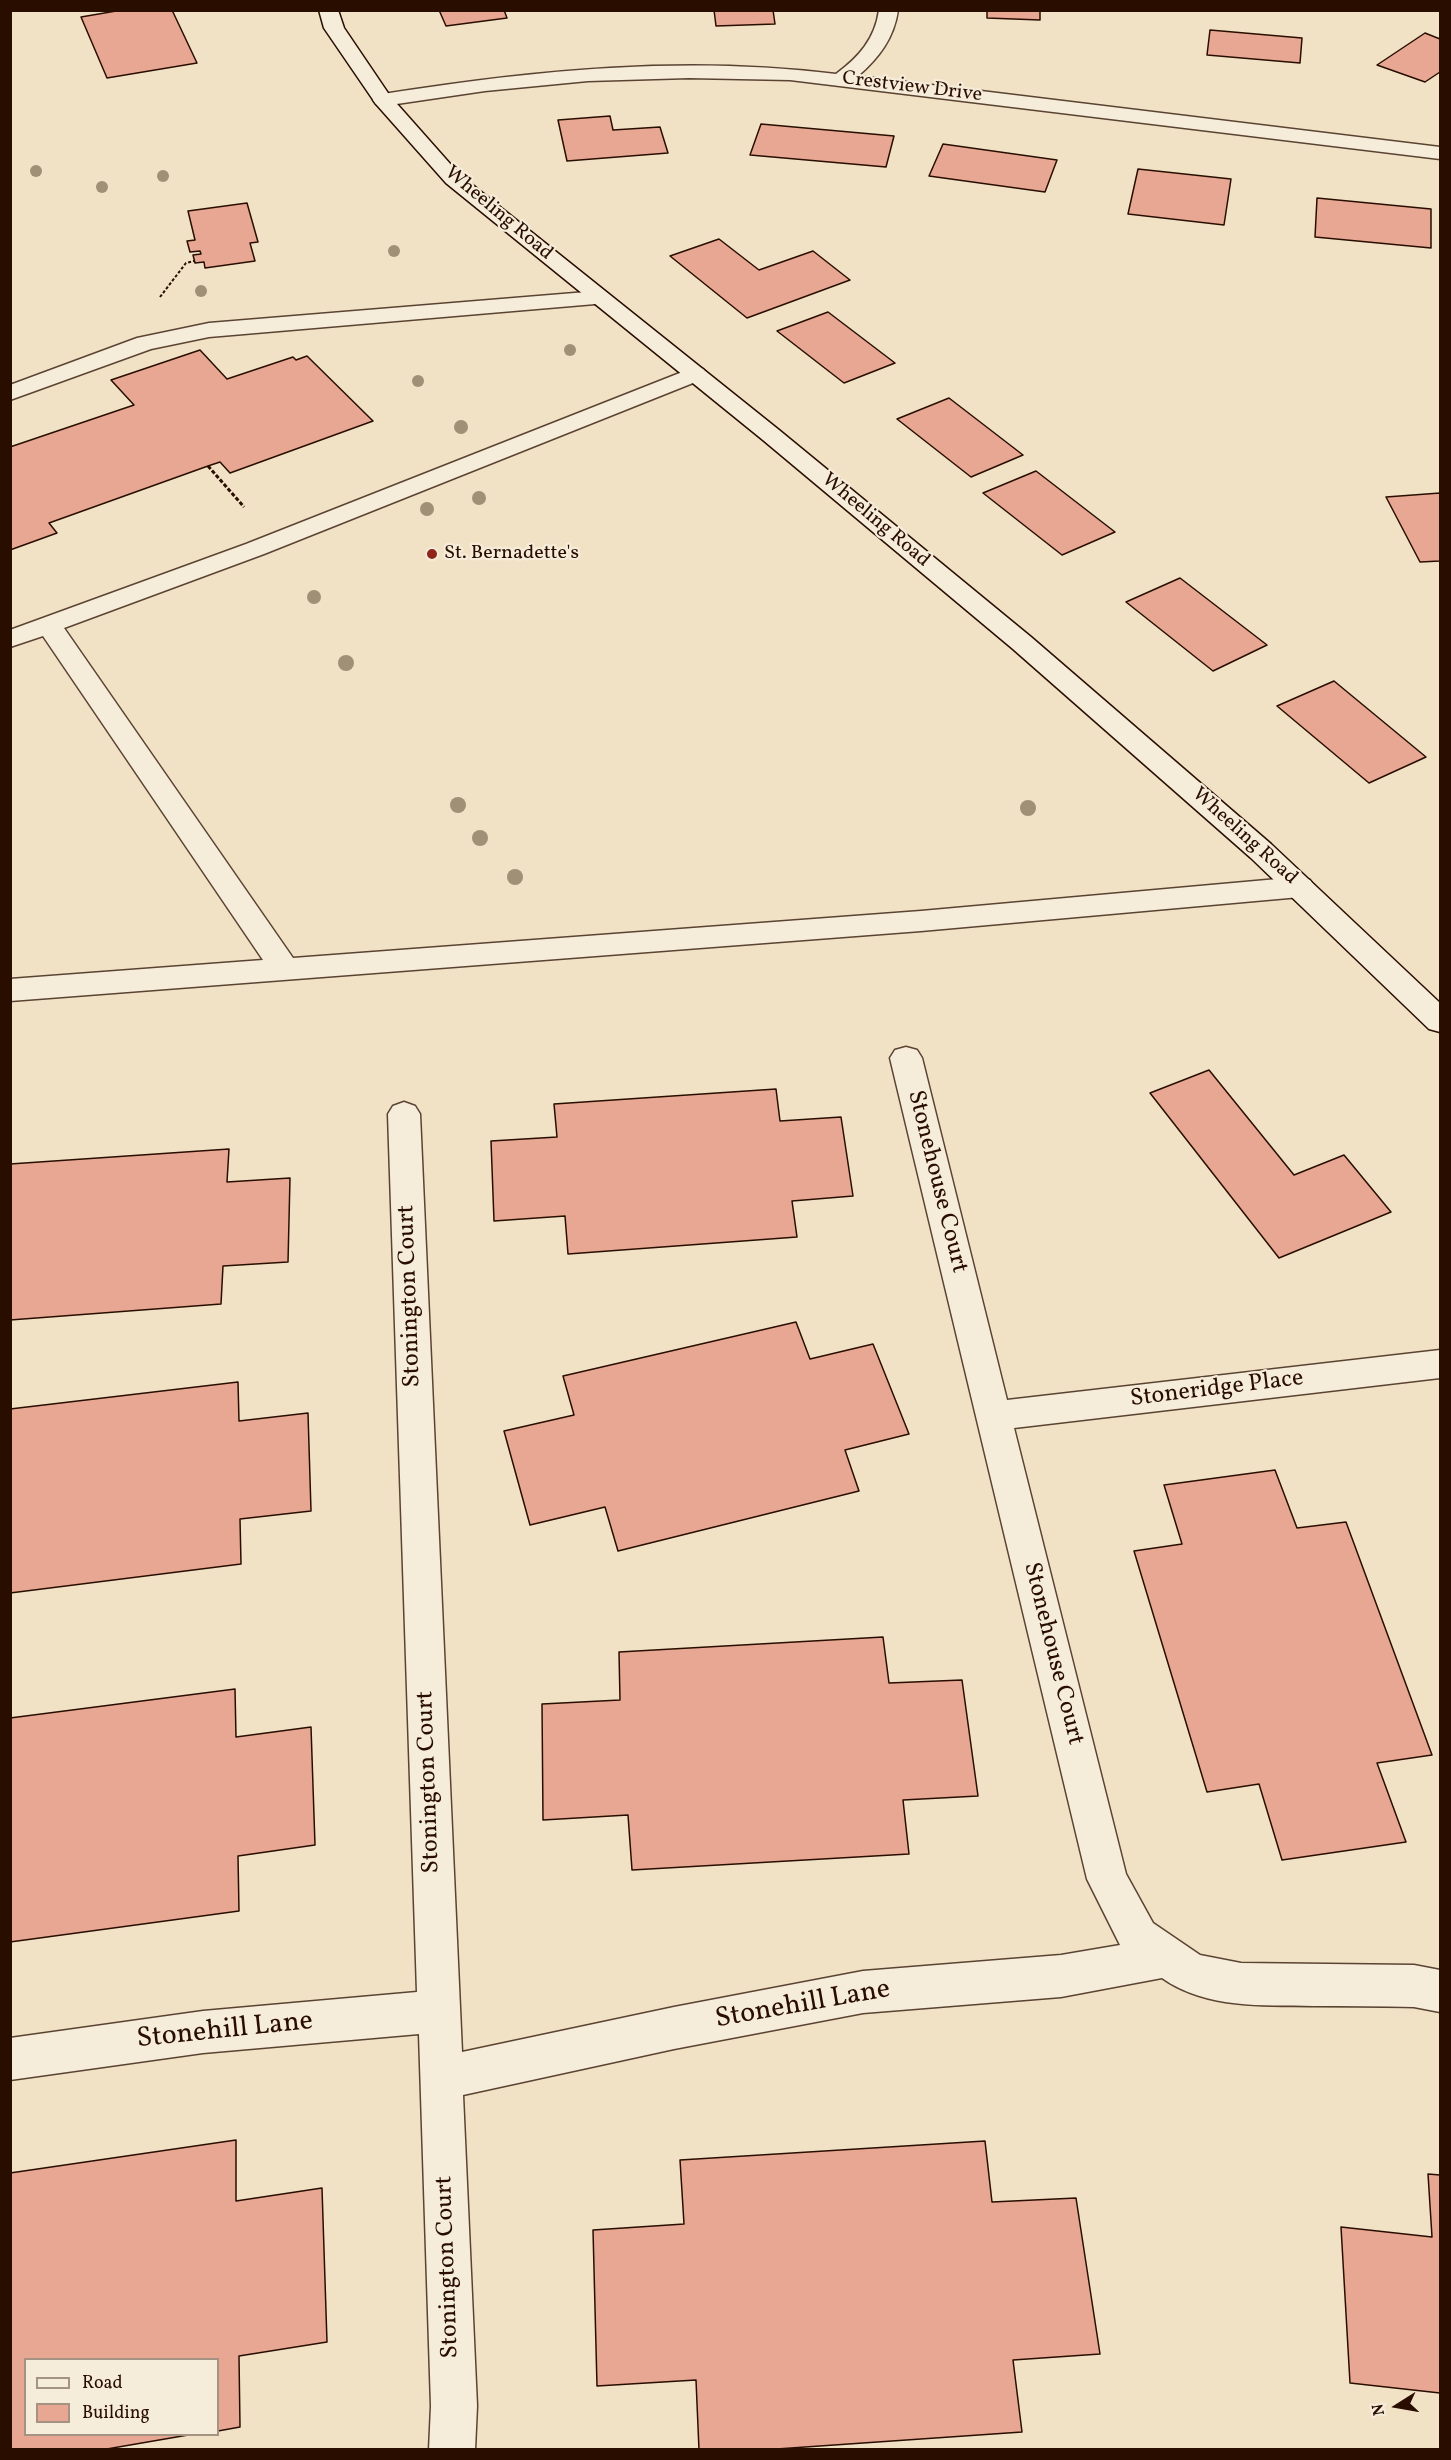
<!DOCTYPE html>
<html>
<head>
<meta charset="utf-8">
<style>
  body { margin:0 }
  #map { position:relative; width:1451px; height:2460px; overflow:hidden; background:#f1e2c6; font-family:Vollkorn,serif }
  canvas { display:block }
  .frame { position:absolute; inset:0; border:12px solid #290e00; pointer-events:none }
  .legend { position:absolute; left:24px; top:2358px; width:195px; height:78px; box-sizing:border-box; background:#f6ecda; border:2px solid #a49383; margin:0; padding:8px 10px; list-style:none; font-size:18px; color:#290e00 }
  .legend li { display:flex; align-items:center; gap:12px; height:30px }
  .legend b { width:30px; border:2px solid #a49383 }
  .north { position:absolute; left:1367px; top:2376px; width:60px; height:60px; -webkit-text-stroke:4px #f6ecda; paint-order:stroke; rotate:259deg; font-size:16px; font-weight:700; line-height:24px; text-align:center; color:#290e00 }
  .north::after { content:''; display:block; margin:auto; width:21px; height:27px; background:#290e00; clip-path:polygon(50% 0,100% 100%,50% 72%,0 100%) }
</style>
</head>
<body>
<div id="map">
<canvas width="1451" height="2460"></canvas>
<div class="frame"></div>
<ul class="legend">
<li><b style="height:8px;background:#f6ecda"></b>Road</li>
<li><b style="height:16px;background:#e7a792"></b>Building</li>
</ul>
<div class="north">N</div>
</div>
<script>
const ctx = document.querySelector('canvas').getContext('2d');
ctx.lineJoin = 'round';
function fillPath(path, color) { ctx.fillStyle = color; ctx.fill(path, 'evenodd'); }
function stroke(path, color, width, dash) { ctx.strokeStyle = color; ctx.lineWidth = width; ctx.lineCap = dash ? 'butt' : 'round'; ctx.setLineDash(dash || []); ctx.stroke(path); }
function drawText(font, color, halo, rows, align = 'center') {
  ctx.font = font + ' Vollkorn,serif'; ctx.lineWidth = 4.5; ctx.setLineDash([]); ctx.textBaseline = 'middle'; ctx.strokeStyle = halo; ctx.fillStyle = color; for (const [text, x, y, turn = 0] of rows) {
    ctx.save(); ctx.translate(x, y); ctx.rotate((+turn || 0) * Math.PI / 180); ctx.textAlign = isNaN(turn) ? turn : align; if (halo) ctx.strokeText(text, 0, 0); ctx.fillText(text, 0, 0); ctx.restore();
  }
}
const building = new Path2D(`
  M122 10H172L197 63 107 78 81 17Z
  M439 10H504L507 18 446 26Z
  M714 10H773L775 24 716 26Z
  M987 10H1040V20L987 18Z
  M1210 30 1302 38 1300 63 1207 55Z
  M1425 33 1440 39V72L1425 82 1377 65Z
  M610 116 613 130 660 127 668 153 567 161 558 120Z
  M761 124 894 136 886 167 750 155Z
  M943 144 1057 160 1045 192 929 176Z
  M1138 169 1231 179 1224 225 1128 214Z
  M1317 198 1431 209V248L1315 237Z
  M247 203 258 242 250 243 255 261 205 268 204 262 195 263 193 255 201 254 200 251 190 252 187 241 195 240 188 211Z
  M719 239 759 270 813 251 850 280 747 318 670 256Z
  M828 312 895 363 844 383 777 331Z
  M200 350 227 379 293 357 296 360 307 356 373 421 230 473 220 462 208 466 49 523 57 533 10 550V447L134 405 111 380Z
  M949 398 1023 455 971 477 897 419Z
  M1036 471 1115 532 1062 555 983 493Z
  M1440 493V561L1420 562 1386 497Z
  M1180 578 1267 645 1213 671 1126 602Z
  M1334 681 1426 757 1369 783 1277 706Z
  M1209 1070 1294 1175 1344 1155 1391 1212 1279 1258 1150 1093Z
  M776 1089 780 1121 841 1117 853 1196 792 1201 797 1237 568 1254 565 1216 494 1221 491 1141 557 1137 554 1104Z
  M229 1149 227 1182 290 1178 288 1262 223 1266 221 1304 10 1320V1164Z
  M796 1322 810 1359 873 1344 909 1434 845 1450 859 1491 618 1551 605 1507 530 1525 504 1431 574 1415 563 1376Z
  M238 1382 239 1421 308 1413 311 1511 240 1519 241 1564 10 1593V1409Z
  M1275 1470 1297 1528 1346 1522 1432 1755 1377 1763 1406 1842 1282 1860 1259 1784 1207 1792 1134 1551 1182 1544 1164 1485Z
  M883 1637 889 1683 962 1680 978 1796 903 1800 909 1854 632 1870 628 1815 543 1820 542 1704 620 1700 619 1652Z
  M235 1689 236 1737 311 1727 315 1845 238 1856 239 1911 10 1942V1718Z
  M236 2140V2201L322 2188 327 2342 239 2356 240 2427 218 2431V2360H26V2434H194L101 2450H10V2173Z
  M985 2141 992 2202 1076 2198 1100 2354 1013 2360 1022 2432 762 2450H699L696 2380 597 2386 593 2230 684 2224 680 2160Z
  M1428 2174 1440 2175V2393L1350 2383 1341 2227 1432 2237Z`);
fillPath(building, '#e7a792');
stroke(building, '#290e00', 1.5);
const lane = new Path2D(`
  M599 291 607 293 610 298 607 303 209 337 151 349 10 400V385L137 338 209 323Z
  M695 367 703 369 707 374 703 379 264 554 64 628 293 958 921 911 1300 877 1310 880 1315 887 1310 894 1300 897 921 931 10 1001V979L263 960 43 636 10 647V630L246 544Z
  M906 1047 917 1050 922 1058 1007 1400 1440 1350V1378L1014 1428 1126 1874 1153 1923 1200 1955 1241 1963 1414 1965 1440 1970V2012L1414 2007C1380 2006 1347 2006 1313 2006 1262 2005 1206 2009 1162 1978L1061 1997 863 2013 674 2049 463 2095 477 2406 475 2450H429L431 2406 419 2034 203 2053 10 2080V2038L203 2011 417 1992 388 1114 393 1106 404 1102 415 1106 420 1114 462 2052 674 2007 863 1971 1061 1955 1120 1945 1087 1879 890 1058 895 1050Z`);
const street = new Path2D(`
  M879 10H898C894 38 879 58 858 76L1440 147V159L790 80 689 78 588 81 485 91 383 106 376 104 373 100 376 96 383 94C533 70 686 55 836 74 859 57 875 39 879 10Z`);
const secondary = new Path2D(`
  M319 10H338L344 28 390 96 460 175 779 430 1031 637 1271 844 1440 1003V1032L1429 1029 1251 858 1013 649 763 440 446 183 376 104 324 28Z`);
stroke(lane, '#5b4332', 3);
stroke(street, '#5b4332', 3);
stroke(secondary, '#290e00', 3);
stroke(new Path2D(`
  M160 297 186 263 194 261`), '#290e00', 2, [3, 2]);
stroke(new Path2D(`
  M208 466 244 507`), '#290e00', 3, [4, 2]);
fillPath(lane, '#f6ecda');
fillPath(street, '#f6ecda');
fillPath(secondary, '#f6ecda');
ctx.fillStyle = '#9f9076';
for (const [x, y, r] of [
  [36,171,6],
  [163,176,6],
  [102,187,6],
  [394,251,6],
  [201,291,6],
  [570,350,6],
  [418,381,6],
  [461,427,7],
  [479,498,7],
  [427,509,7],
  [314,597,7],
  [346,663,8],
  [458,805,8],
  [1028,808,8],
  [480,838,8],
  [515,877,8]
]) { ctx.beginPath(); ctx.arc(x, y, r, 0, 2 * Math.PI); ctx.fill(); }
for (const [x, y, r, color] of [
  [432,554,6,"#8f2418"]
]) { const dot = new Path2D(); dot.arc(x, y, r, 0, 2 * Math.PI); ctx.fillStyle = color; ctx.fill(dot); stroke(dot, '#f6ecda', 2); }
drawText('20px', '#290e00', '#f6ecda', [
  ["Crestview Drive",912,88,7],
  ["Wheeling Road",498,214,40],
  ["Wheeling Road",875,521,40],
  ["Wheeling Road",1244,837,42]
]);
drawText('20px', '#290e00', '#f6ecda', [
  ["St. Bernadette's",444,554]
], 'left');
drawText('24px', '#290e00', '#f6ecda', [
  ["Stonehouse Court",936,1182,76],
  ["Stonington Court",411,1296,-92],
  ["Stoneridge Place",1217,1390,-7],
  ["Stonehouse Court",1052,1654,76],
  ["Stonington Court",430,1782,-92],
  ["Stonington Court",449,2267,-92]
]);
drawText('28px', '#290e00', '#f6ecda', [
  ["Stonehill Lane",803,2006,-10],
  ["Stonehill Lane",225,2032,-6]
]);
</script>
</body>
</html>
